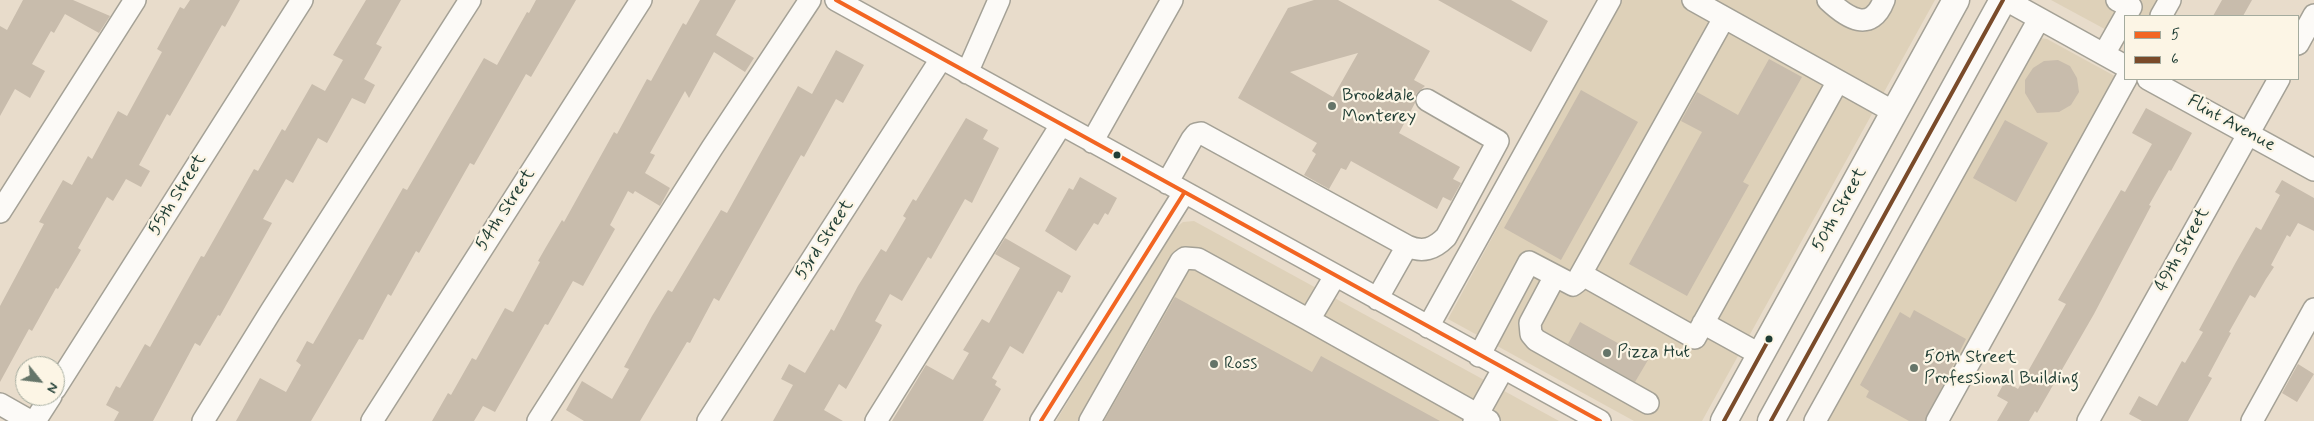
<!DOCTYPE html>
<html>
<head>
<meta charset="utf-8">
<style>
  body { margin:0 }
  #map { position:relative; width:2314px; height:421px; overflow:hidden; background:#e8dccb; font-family:Mynerve,sans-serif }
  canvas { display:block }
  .legend { position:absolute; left:2124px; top:15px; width:175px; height:65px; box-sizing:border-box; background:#fcf5e5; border:1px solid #a4ab9e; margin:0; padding:6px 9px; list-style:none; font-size:15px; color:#1f3d34 }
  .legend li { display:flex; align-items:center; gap:10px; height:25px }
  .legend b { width:25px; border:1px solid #a4ab9e }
  .north { position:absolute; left:15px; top:356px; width:50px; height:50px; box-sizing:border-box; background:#fcf5e5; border:1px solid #a4ab9e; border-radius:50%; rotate:119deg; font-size:14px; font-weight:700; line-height:20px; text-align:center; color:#1f3d34 }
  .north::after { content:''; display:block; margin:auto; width:18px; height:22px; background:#657569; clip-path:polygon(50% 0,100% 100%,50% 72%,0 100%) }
</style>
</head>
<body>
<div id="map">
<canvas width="2314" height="421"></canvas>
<ul class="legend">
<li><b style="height:6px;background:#f26522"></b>5</li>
<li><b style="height:6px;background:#7a4b2a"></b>6</li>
</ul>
<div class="north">N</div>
</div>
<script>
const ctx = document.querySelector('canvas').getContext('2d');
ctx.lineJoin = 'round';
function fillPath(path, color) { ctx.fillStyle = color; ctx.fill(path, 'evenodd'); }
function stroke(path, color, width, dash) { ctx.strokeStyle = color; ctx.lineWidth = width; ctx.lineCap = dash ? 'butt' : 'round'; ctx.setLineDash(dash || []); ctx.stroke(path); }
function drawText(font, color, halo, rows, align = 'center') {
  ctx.font = font + ' Mynerve,sans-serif'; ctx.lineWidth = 4.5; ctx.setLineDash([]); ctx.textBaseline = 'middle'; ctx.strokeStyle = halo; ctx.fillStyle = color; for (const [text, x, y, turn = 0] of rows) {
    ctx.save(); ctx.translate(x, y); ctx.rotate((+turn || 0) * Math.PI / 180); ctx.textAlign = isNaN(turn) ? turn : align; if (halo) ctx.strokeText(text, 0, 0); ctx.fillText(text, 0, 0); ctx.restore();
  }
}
fillPath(new Path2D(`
  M1621 0H1935L1702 421H1634L1448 319Z
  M2051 0H2165L2156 16H2125V40Z
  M2040 38 2047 39 2122 80 1931 421H1825Z
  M1194 221 1559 421H1056L1173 230 1183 222Z`), '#ded1b9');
fillPath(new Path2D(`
  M23 0H73L110 16 99 33 65 14 54 33 51 31 32 64 45 71 30 98 15 89 0 116V26L7 30Z
  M190 0H240L225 27 222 25 170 116 167 114 139 165 150 171 141 187 126 179 113 201 107 197 78 248 81 250 58 289 56 288 32 331 29 329 0 382V306L44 224 39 222 63 180 72 185 88 156 92 159 118 111 127 116 162 52 157 49 180 7 184 9Z
  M366 0H401L376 44 382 47 364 79 375 85 365 104 352 98 327 143 318 138 293 183 286 179 263 219 272 223 220 316 218 315 200 346 195 343 153 421H114L119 412 106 405 116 386 120 388 145 344 150 347 201 256 204 257 254 169 258 171 282 129 285 131 312 84 325 91 343 60 333 55Z
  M536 0H576L531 77 526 74 474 165 470 163 419 253 416 251 391 296 388 294 363 340 359 339 311 421H236L260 378 286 392 301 365 296 361 307 341 313 344 403 188 407 190 484 58 497 65 527 12 529 13Z
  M700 0H736L716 35 754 58 745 72 714 52 689 98 685 91 650 153 655 155 645 173 670 188 660 206 635 191 633 194 628 191 610 225 615 229 583 286 573 281 548 325 545 324 495 412 483 406 474 421H432L448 393 451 395 472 358 476 360 505 308 513 312 540 262 538 261 546 247 562 220 564 222 614 132 617 134 647 79 651 81 683 23 686 25Z
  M1314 0H1338L1430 51 1414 80 1425 86 1416 94 1415 103 1399 133 1460 167 1453 179 1461 183 1451 201 1443 197 1437 209 1351 161 1346 170 1341 168 1329 189 1304 175 1316 154 1312 151 1317 143 1238 98 1288 8ZM1358 53 1333 97 1290 72Z
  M1438 0H1511L1548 21 1531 52Z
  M2222 0H2252L2243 16H2213Z
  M836 50 864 65 843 103 836 99 804 157 801 155 719 301 714 298 690 343 687 342 640 421H584L566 410 582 381 612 399 629 369 624 367 652 316 668 290 672 292 721 210 727 213 798 86 812 94Z
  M1769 59 1802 77 1743 182 1749 185 1687 296 1629 264 1702 132 1681 121 1697 92 1738 115Z
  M2058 60 2070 66 2077 78 2079 92 2071 105 2059 112 2037 113 2025 93V80L2033 68 2044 61Z
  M1581 90 1638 122 1561 260 1504 228Z
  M2146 108 2192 133 2171 171 2169 170 2149 205 2151 206 2094 314 2037 413 2035 411 2029 421H1997L2008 402 1997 396 2005 381 2018 389 2066 304 2058 300 2121 190 2125 192 2152 144 2132 133Z
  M966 118 988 130 983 139 999 148 972 203 965 199 931 259 928 257 902 301 890 294 875 321 882 325 878 333 846 389 839 384 824 410 843 421H773L793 385 781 379 789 364 805 373 831 329 834 331 858 286 881 249 886 252 906 218 903 216 913 199 916 201Z
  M2005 120 2048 143 2016 202 1973 178Z
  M1080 177 1117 198 1108 215 1105 213 1098 225 1094 223 1076 251 1045 231 1069 188 1073 190Z
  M2282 180 2314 198V231L2298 223 2290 237 2287 235 2271 265 2274 267 2266 279 2255 298 2250 295 2229 332 2231 333 2208 376 2212 378 2188 421H2142L2129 414 2139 396 2157 406 2182 361 2185 363 2203 332 2199 330 2236 262 2256 227 2261 230 2280 195 2275 192Z
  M1005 238 1071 276 1062 293 1058 291 1023 354 1010 346 992 378 997 381 995 385 1001 389 983 421H892L926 365 953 380 969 353 963 350 982 319 989 323 1020 268 995 254Z
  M1175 297 1312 372 1321 356 1440 421H1104Z
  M1914 310 1966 339 1925 421H1909L1866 397 1869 391 1860 385 1900 312 1910 318Z
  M1580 322 1648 360 1635 382 1568 344Z
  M2298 364 2314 374 2297 402 2282 393Z`), '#c8bcac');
const minor = new Path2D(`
  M836 0 1600 421
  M1693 0 1894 112
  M1828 0C1847 18 1871 34 1884 0
  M2006 0 2125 66
  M2117 0 2131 7 2126 16
  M2161 16 2170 0
  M1724 18 1581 274 1695 338 1838 81
  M2298 44 2314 15
  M2104 54 2125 17
  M967 73 999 0
  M2148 79 2314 170
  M1092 142 1172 0
  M1167 183 1192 139 1196 134 1201 133 1407 246
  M0 212 135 0
  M1335 276 1309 320 1489 421
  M1555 276 1530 323 1531 334 1536 340 1648 403
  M1377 299 1407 246C1423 253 1434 249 1446 237L1498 141 1427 100
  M1703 323 1761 355
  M1428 327 1610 0
  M1479 356 1529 262 1573 285 1577 282 1581 274
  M55 389 302 0
  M0 404 30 421
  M35 421 51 396
  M203 421 271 311 470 0
  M372 421 641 0
  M538 421 712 148 810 0
  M708 421 941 59
  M876 421 1061 125
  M1041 421 1184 193
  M1090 421 1181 261 1185 258 1198 259 1309 320
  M1474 421 1503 369
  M1815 421 2039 19
  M1937 421 2126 79
  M2088 421 2279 79
  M2252 421 2314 309`);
const major = new Path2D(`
  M1724 421 1956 0
  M1771 421 2003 0`);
stroke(minor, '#a4a196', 24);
stroke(major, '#a4a196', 29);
stroke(minor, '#fcfaf7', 21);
stroke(major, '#fcfaf7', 26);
stroke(new Path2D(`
  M836 0 1600 421
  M1041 421 1184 193`), '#f26522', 4);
stroke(new Path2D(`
  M1724 421 1769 339
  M1771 421 2003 0`), '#7a4b2a', 4);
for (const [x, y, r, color] of [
  [1332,106,5,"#657569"],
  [1117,155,4.5,"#1f3d34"],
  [1769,339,4.5,"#1f3d34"],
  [1607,353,5,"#657569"],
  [1214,364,5,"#657569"],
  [1914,368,5,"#657569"]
]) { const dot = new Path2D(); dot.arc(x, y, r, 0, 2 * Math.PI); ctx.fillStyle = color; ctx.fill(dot); stroke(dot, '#fcf5e5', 2); }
drawText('18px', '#1f3d34', '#fcf5e5', [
  ["Brookdale",1342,96],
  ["Monterey",1342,117],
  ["Pizza Hut",1617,353],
  ["50th Street",1924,358],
  ["Professional Building",1924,379],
  ["Ross",1224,364]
], 'left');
drawText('18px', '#1f3d34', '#fcf5e5', [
  ["Flint Avenue",2231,124,29],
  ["55th Street",178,195,-58],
  ["54th Street",506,210,-57],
  ["50th Street",1840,210,-61],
  ["53rd Street",825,240,-57],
  ["49th Street",2183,250,-61]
]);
</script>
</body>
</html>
